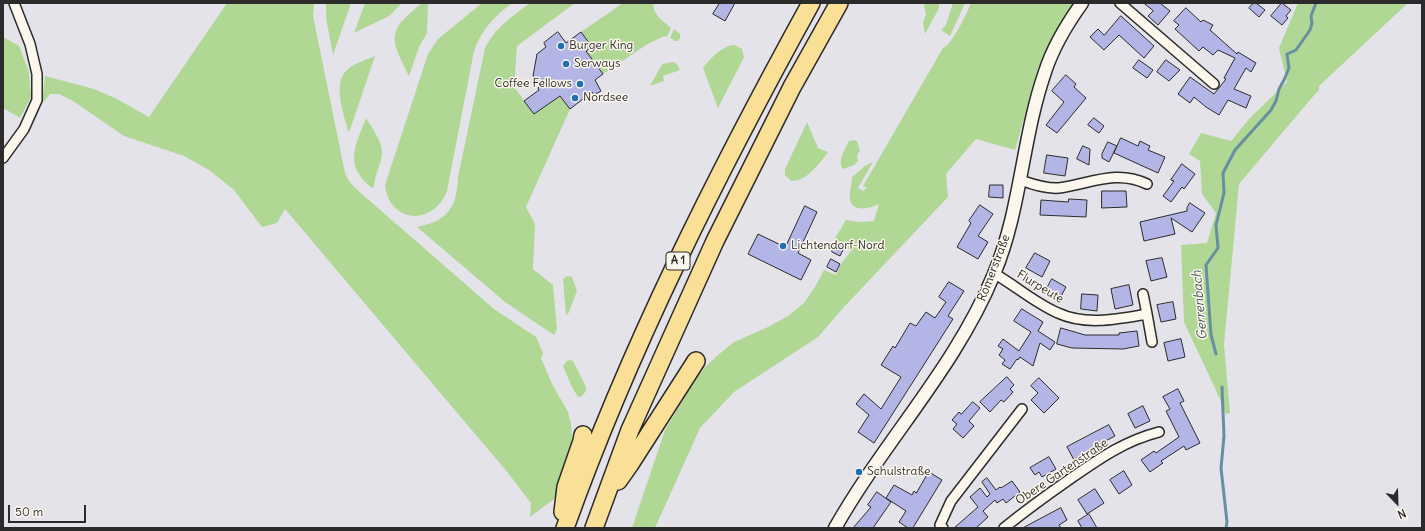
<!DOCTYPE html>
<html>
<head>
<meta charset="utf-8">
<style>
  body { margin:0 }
  #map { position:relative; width:1425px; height:531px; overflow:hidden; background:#e5e3ea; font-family:Delius,sans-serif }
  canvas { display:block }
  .frame { position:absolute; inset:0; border:4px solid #2b2b2b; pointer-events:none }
  .north { position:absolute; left:1377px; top:483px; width:40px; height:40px; -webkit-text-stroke:3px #fbf7ec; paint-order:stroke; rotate:157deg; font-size:11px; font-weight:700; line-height:16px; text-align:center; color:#2b2b2b }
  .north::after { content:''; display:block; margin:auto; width:14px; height:18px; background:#2b2b2b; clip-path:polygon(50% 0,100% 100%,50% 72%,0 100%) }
  .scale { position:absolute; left:8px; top:505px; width:78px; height:18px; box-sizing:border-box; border:2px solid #2b2b2b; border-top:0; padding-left:5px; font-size:12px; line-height:14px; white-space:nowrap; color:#2b2b2b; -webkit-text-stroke:3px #fbf7ec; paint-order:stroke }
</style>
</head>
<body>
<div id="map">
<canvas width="1425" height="531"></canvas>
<div class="frame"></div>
<div class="north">N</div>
<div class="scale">50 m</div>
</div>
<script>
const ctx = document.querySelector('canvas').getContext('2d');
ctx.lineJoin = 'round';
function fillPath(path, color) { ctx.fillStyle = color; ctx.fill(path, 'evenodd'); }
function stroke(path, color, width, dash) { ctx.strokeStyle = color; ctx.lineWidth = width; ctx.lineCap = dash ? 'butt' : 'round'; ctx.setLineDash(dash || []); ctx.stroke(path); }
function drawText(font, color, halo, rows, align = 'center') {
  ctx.font = font + ' Delius,sans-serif'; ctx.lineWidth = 3; ctx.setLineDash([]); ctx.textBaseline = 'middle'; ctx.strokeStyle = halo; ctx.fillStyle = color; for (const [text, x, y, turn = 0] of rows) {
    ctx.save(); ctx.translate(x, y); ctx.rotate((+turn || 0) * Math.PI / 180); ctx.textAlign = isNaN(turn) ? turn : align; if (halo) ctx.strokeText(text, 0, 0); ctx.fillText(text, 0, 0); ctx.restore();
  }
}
fillPath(new Path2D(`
  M227 3H314L313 16 345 173 349 181 355 188 494 309 536 337 543 353 541 358 552 384 568 412 571 424 572 436 571 445 565 470 554 499 530 517 531 503 508 473 285 209 277 223 262 227 234 190 209 170 184 156 124 136 73 101 59 94H50L42 104 45 76 94 89 117 99 149 117Z
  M326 3H351L333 55 326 18Z
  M365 3H402L389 16 354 33Z
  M422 3H428L427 33 419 47 409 76C390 37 386 32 422 3Z
  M482 3H512C495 16 481 30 474 51L447 191C433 227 389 223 385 185L428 54 438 39Z
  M530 3H575L517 46 514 87 534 114 560 96 570 109 526 207 535 224 533 269 553 285 557 329 554 335 505 302 417 227C448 221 457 207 458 177L485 48C497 26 510 18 530 3Z
  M623 3H653C654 16 662 20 671 28L667 37 664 36 646 45 603 74 586 51 592 47 581 32Z
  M926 3H939V8L925 34 923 23 926 14 924 6Z
  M953 3H965L950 36 941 30 946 25Z
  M971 3H1075L1063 21 1038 68 1015 150 976 139 946 174 948 197 844 307 818 337 734 392 700 428 655 528H632L665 430 694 382 705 367 718 355 734 342 768 327 788 316 804 303 815 287 824 270 836 275 841 264 851 251 834 240 846 220 861 222 874 221 879 204C871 208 853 213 850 200 849 193 852 184 852 177 860 171 864 165 873 162L858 188 863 191 867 188 863 186 943 48C952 45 967 13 971 3Z
  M1298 3H1408L1319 86V90L1310 100 1239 184 1224 344 1230 413 1226 414 1214 386 1184 322 1181 245 1207 243 1216 213 1202 194 1200 161 1189 154 1201 133 1231 141 1249 119 1287 82 1279 48Z
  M674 29 680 34V38L678 41H675L670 38Z
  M3 37 19 46 29 72 31 97 20 118 3 108Z
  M731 45H735L742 49 744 57 718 108 703 68C711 58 719 49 731 45Z
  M375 56 350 130 349 131H348C344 114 332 83 347 70 354 63 366 60 375 56Z
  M673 62 677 64 680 70 663 76 664 81 650 86 661 66 663 64Z
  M366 118C372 128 382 141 382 152 382 163 374 175 374 187L372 188C367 184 362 180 359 174 347 157 360 135 366 118Z
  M807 122 818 148 828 152C820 163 806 182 791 181L785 175V169Z
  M854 140 857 141 860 151 857 155 858 161 854 165 843 169C837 161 845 149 849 141Z
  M567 276 572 277 577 291 568 314 566 315 563 279Z
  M570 360 573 361 586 387V391L582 396 578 397 572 387 563 366 567 361Z`), '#b0d794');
stroke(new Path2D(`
  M1216 354 1211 335 1206 265 1218 248 1216 225 1224 193 1223 173 1235 150 1271 110 1276 101 1279 89 1284 80 1289 68 1287 54 1296 50 1310 30 1312 23 1311 16 1316 3
  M1222 387 1224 436 1221 468 1227 522 1226 528`), '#6690a1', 3);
const building = new Path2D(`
  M720 3H735L725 21 713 14Z
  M1144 3H1160L1170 11 1158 25 1148 16 1153 11Z
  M1254 3H1256L1265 10 1259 17 1249 8Z
  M1282 3 1291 10 1286 16 1288 18 1282 25 1271 16Z
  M1186 8 1201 22 1203 20 1213 25 1210 30 1237 54 1238 52 1256 63 1251 72 1246 68 1234 89 1251 96 1246 108 1228 100 1219 115 1206 107 1194 97 1190 103 1178 94 1190 77 1214 94 1226 79 1224 78 1235 58 1218 50 1213 55 1203 47 1199 51 1175 29 1179 25 1174 21Z
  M1121 16 1154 46 1144 58 1119 35 1104 50 1090 37 1098 29 1104 35Z
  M558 32 566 43 581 32 592 47 586 51 603 74 595 80 601 91 594 95 592 92 570 109 560 96 534 114 524 101 539 90 538 88 541 85 533 76 537 54 546 47 544 43Z
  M1139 60 1153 70 1147 78 1133 68Z
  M1166 60 1180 70 1169 81 1157 72Z
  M1066 75 1076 84 1074 87 1086 98 1057 133 1046 125 1064 102 1052 91Z
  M1094 118 1104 126 1099 133 1088 125Z
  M1121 138 1138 146 1140 141 1150 146 1148 150 1165 157 1158 173 1114 153Z
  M1108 142 1117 146 1109 162 1102 158V154Z
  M1083 146 1090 149 1089 165 1077 159Z
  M1047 155 1068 158 1065 176 1044 173Z
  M1182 164 1195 174 1184 189 1182 187 1171 202 1163 196 1174 181 1171 180Z
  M990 185H1003V198L989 197Z
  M1102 191H1126L1127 207 1102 208Z
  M1069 199 1087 200 1086 217 1040 215 1041 200 1068 202Z
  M1190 203 1205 213 1192 232 1171 218 1175 234 1144 241 1140 222 1187 211V208Z
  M980 205 993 214 978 236 988 242 978 259 957 247 971 223 969 221Z
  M805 206 817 212 798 253 811 260 801 280 748 254 758 234 785 247Z
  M836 243 844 248 840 256 832 252Z
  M1035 253 1050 261 1042 277 1026 268Z
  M1162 258 1167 277 1151 281 1146 261Z
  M831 259 840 264 836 272 827 267Z
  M1052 279 1066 287 1059 300 1045 292Z
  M949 282 964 291 948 316 953 319 874 443 858 432 869 415 856 404 864 394 881 409 901 377 881 365 893 346 895 348 910 323 916 326 926 312 935 318 946 302 939 297Z
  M1129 285 1133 305 1115 309 1111 289Z
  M1082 294 1098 295 1097 311 1081 309Z
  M1173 302 1176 319 1161 322 1157 305Z
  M1022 309 1043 322 1038 331 1055 342 1050 350 1040 343 1033 366 1020 357 1018 360 1017 359 1010 369 1002 364 1005 360 999 355 1003 349 998 346 1003 339 1019 351 1031 332 1014 321Z
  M1061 328 1085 335H1119V333L1137 331 1139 346 1123 349 1072 348 1057 344Z
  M1181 339 1185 357 1168 361 1164 343Z
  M1007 377 1014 385 1010 389 1013 392 1004 402 1001 400 990 412 980 402Z
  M1039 378 1059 398 1044 413 1031 400 1038 393 1031 386Z
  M1178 389 1184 401 1180 403 1200 443 1186 450 1184 446 1161 461 1163 463 1150 472 1141 460 1154 451 1156 453 1179 437 1166 411 1170 409 1163 397Z
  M973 402 980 408 969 421 974 426 963 438 953 429 957 424 952 420 959 412 961 414Z
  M1143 406 1150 421 1135 428 1128 414Z
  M1109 425 1115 436 1090 449 1091 451 1074 460 1067 447Z
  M1049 457 1056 469 1042 477 1039 472 1035 475 1030 468Z
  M1124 471 1132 485 1119 494 1110 480Z
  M929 472 942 480 914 526 913 528H908L899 522 906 511 886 498 894 485 912 495 914 491 916 493Z
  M987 478 996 490 1000 487 1001 488 1012 481 1020 492 1006 503 1003 499 997 503 995 500 983 511 988 517 976 528H954L978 507 970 497 980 488 987 497 990 494 982 482Z
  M1095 489 1104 503 1087 514 1078 500Z
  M877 492 891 502 873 528H853L871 507 868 505Z
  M1061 508 1067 520 1059 525 1061 528H1023Z
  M1089 514 1097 528H1082L1078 521Z`);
fillPath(building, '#b3b5e6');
stroke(building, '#2b2b2b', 1);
const minor = new Path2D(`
  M1120 3 1214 84
  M3 158 24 129 37 100V74L30 44 14 3
  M1020 180C1032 184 1046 189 1059 188 1090 184 1116 169 1147 184
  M995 274C1016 286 1035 303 1058 313 1086 326 1118 319 1147 314L1152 342
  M1143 294 1147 314
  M943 528 940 525 951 501 1022 409
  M1004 528C1025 511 1047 495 1070 479 1099 459 1124 441 1159 432`);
const tertiary = new Path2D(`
  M835 528C884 441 956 367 994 274 1021 210 1022 138 1045 72 1053 47 1067 24 1082 3`);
const motorway = new Path2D(`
  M618 481 630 464 696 361
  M563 512 566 487 582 441 583 435
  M565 528C630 346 718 172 811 3
  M594 528 630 430 715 241 792 87 839 3`);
stroke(minor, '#2b2b2b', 12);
stroke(tertiary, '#2b2b2b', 15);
stroke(motorway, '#2b2b2b', 20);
stroke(minor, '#fbf7ec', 9);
stroke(tertiary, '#fbf7ec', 12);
stroke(motorway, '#fadf96', 17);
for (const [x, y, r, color] of [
  [561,46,4,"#1f6fb2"],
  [566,64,4,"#1f6fb2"],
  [580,84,4,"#1f6fb2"],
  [575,98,4,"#1f6fb2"],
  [783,246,4,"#1f6fb2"],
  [859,472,4,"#1f6fb2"]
]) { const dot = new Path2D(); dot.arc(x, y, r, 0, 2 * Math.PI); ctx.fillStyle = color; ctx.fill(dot); stroke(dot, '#fbf7ec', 1.5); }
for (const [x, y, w] of [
  [678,261,24]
]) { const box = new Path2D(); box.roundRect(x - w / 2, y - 9, w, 18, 3); ctx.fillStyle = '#fbf7ec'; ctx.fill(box); stroke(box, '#2b2b2b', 1); }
drawText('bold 11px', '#2b2b2b', null, [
  ["A 1",678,261]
]);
drawText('12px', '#2b2b2b', '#fbf7ec', [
  ["Burger King",569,46],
  ["Serways",574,64],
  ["Coffee Fellows",572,84,"right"],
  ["Nordsee",583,98],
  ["Lichtendorf-Nord",791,246],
  ["Schulstraße",867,472]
], 'left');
drawText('12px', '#2b2b2b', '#fbf7ec', [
  ["Römerstraße",994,268,-69],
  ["Flurpeute",1040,287,31],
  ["Obere Gartenstraße",1062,472,-34]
]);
drawText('italic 13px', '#44555c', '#fbf7ec', [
  ["Gerrenbach",1200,305,-95]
]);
</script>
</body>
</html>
